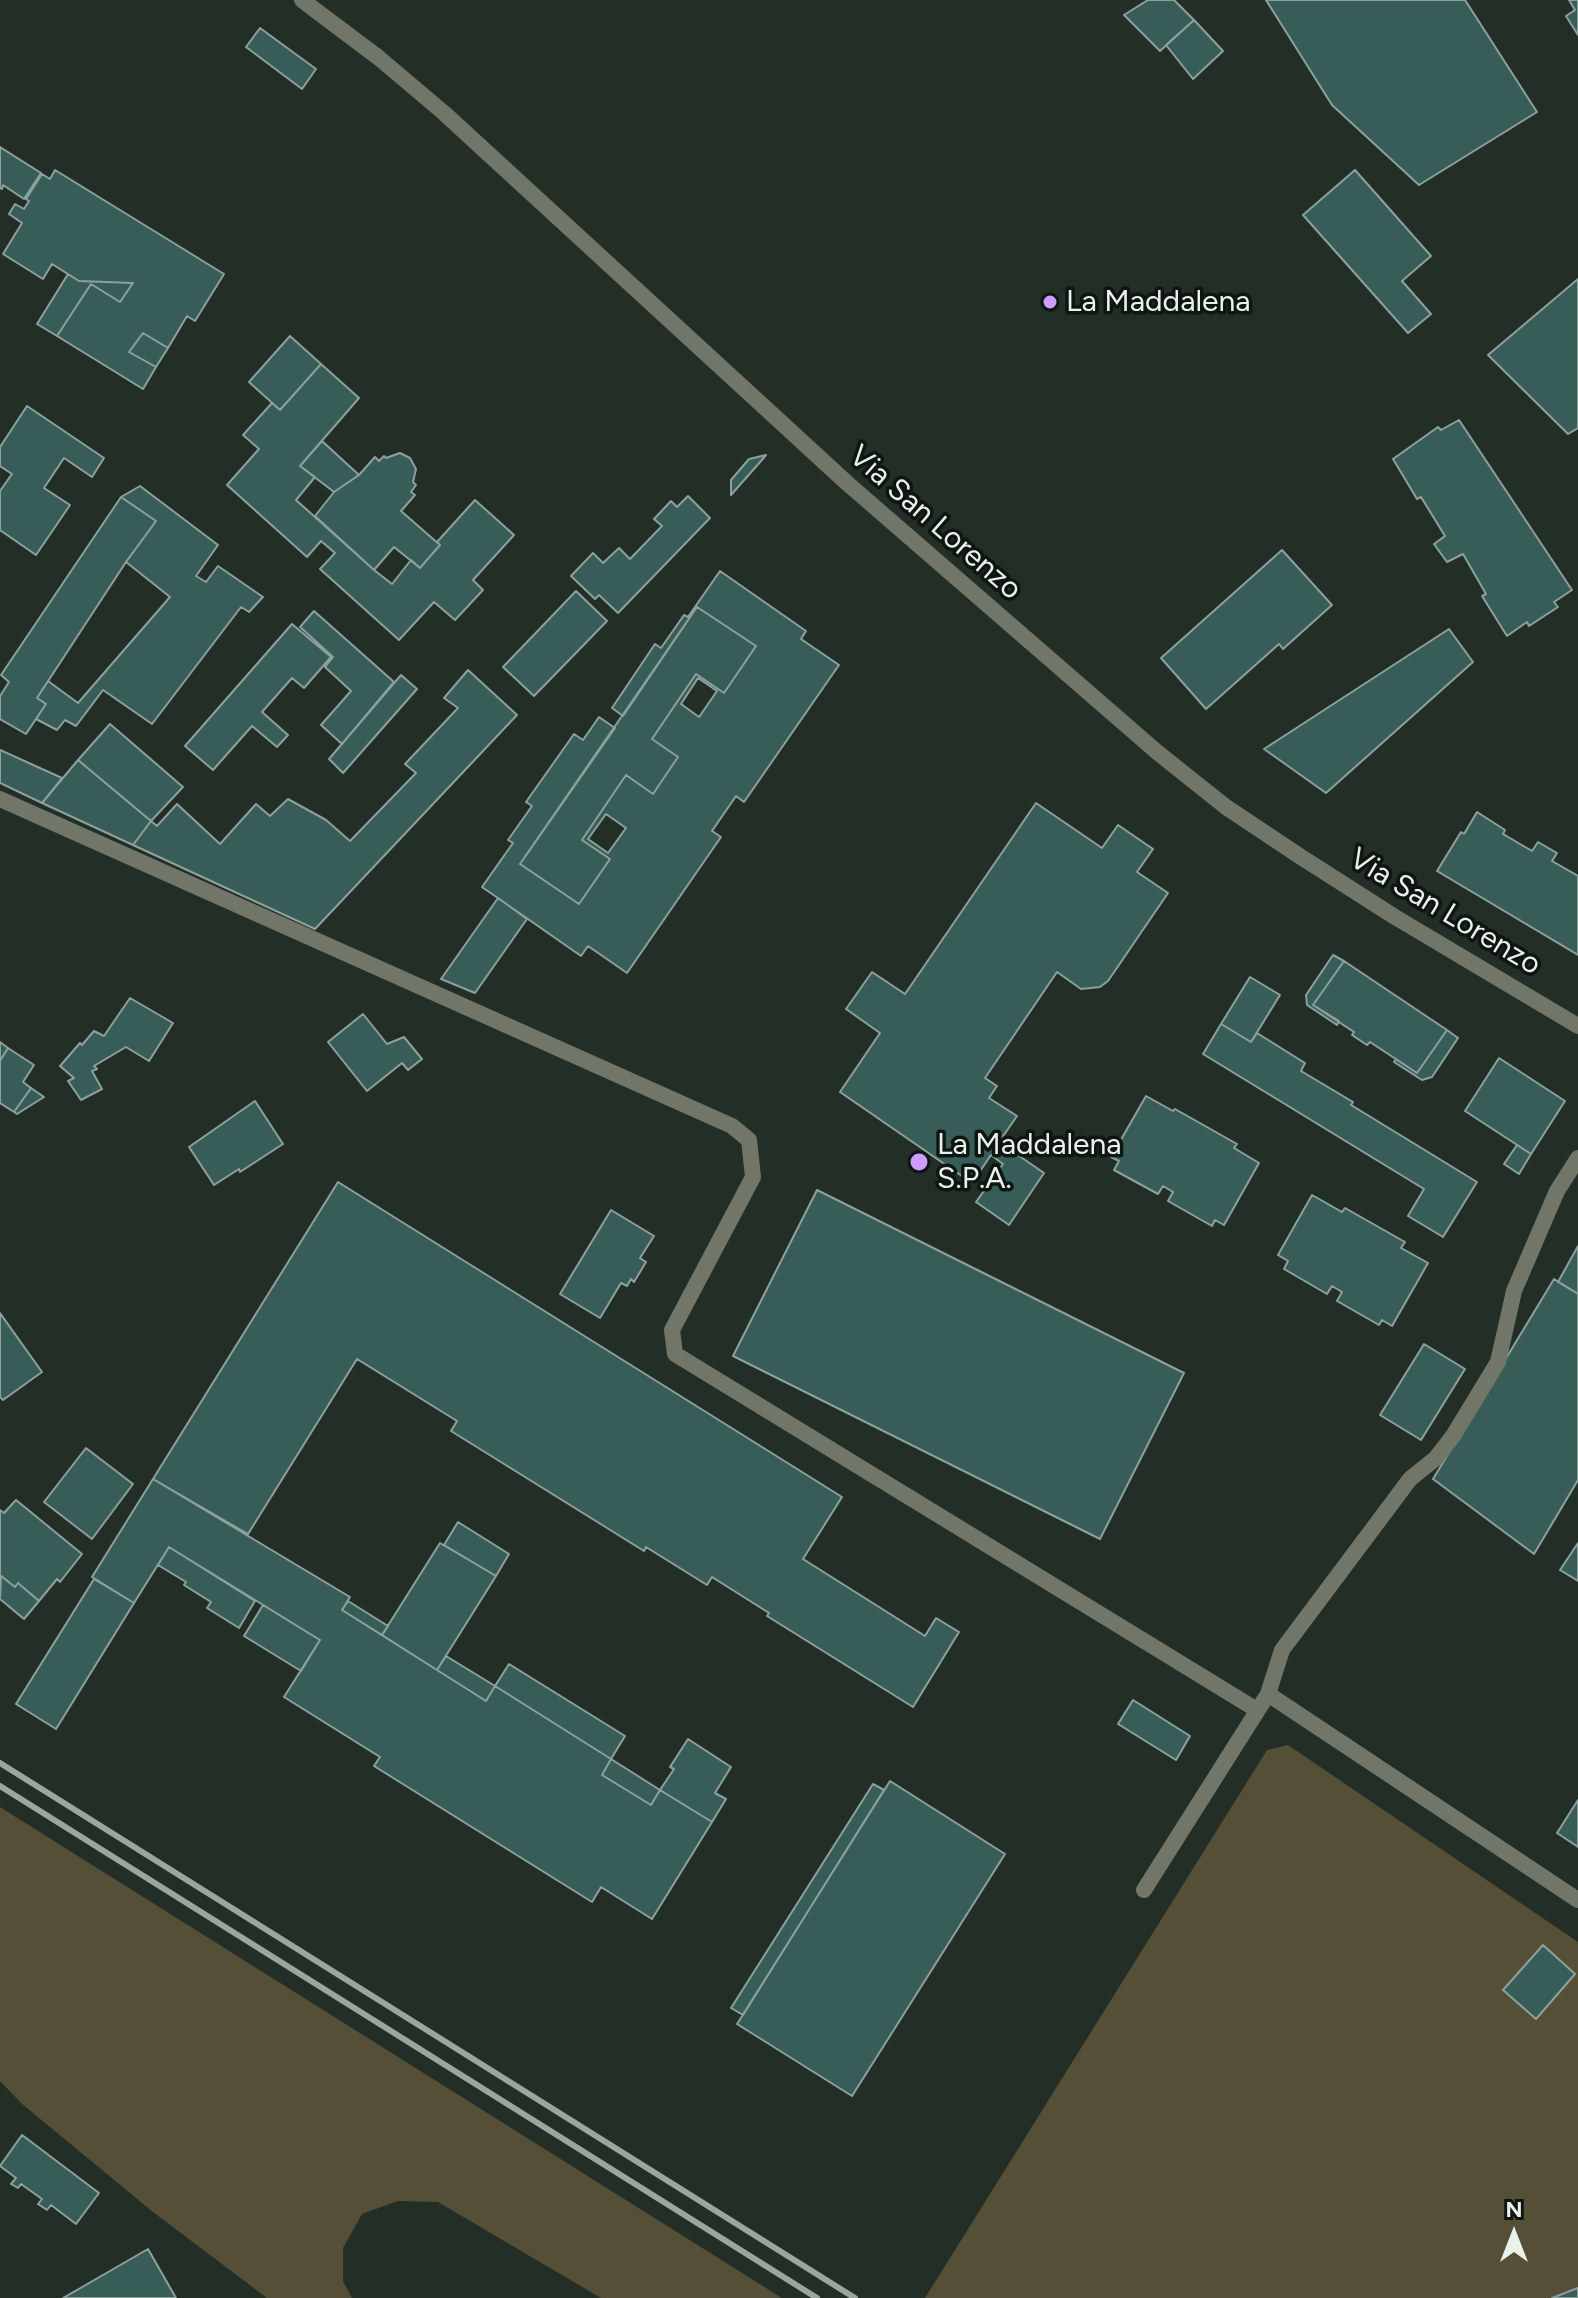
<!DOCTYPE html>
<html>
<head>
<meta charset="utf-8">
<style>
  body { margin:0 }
  #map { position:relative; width:1578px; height:2298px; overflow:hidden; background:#222e26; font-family:Figtree,sans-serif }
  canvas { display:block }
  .north { position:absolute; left:1474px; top:2194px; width:80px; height:80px; -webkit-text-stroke:6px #0f1511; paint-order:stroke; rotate:0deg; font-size:22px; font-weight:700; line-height:32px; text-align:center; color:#e9f1eb }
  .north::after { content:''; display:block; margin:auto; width:28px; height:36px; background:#e9f1eb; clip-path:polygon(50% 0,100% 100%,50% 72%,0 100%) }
</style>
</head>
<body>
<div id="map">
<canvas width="1578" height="2298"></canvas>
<div class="north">N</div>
</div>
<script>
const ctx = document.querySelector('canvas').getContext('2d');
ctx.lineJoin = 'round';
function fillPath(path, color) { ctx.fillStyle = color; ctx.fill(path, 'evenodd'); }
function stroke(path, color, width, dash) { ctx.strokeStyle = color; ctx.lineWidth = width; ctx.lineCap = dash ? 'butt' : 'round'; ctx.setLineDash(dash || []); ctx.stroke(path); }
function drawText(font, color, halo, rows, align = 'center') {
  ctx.font = font + ' Figtree,sans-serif'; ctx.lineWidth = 7; ctx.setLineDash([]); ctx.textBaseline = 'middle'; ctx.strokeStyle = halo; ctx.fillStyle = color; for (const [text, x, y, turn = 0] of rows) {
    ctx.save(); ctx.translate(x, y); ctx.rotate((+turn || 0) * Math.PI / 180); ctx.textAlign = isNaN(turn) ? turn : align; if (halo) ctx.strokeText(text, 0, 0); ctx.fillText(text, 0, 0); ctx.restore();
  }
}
fillPath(new Path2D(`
  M1288 1745 1578 1942V2288L1552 2298H925L1267 1750Z
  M0 1807 19 1819 782 2298H601L438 2202 398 2201 362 2214 343 2248V2281L352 2298H267L153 2212 22 2104 0 2081Z`), '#564f37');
const building = new Path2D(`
  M1148 0H1174L1194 20 1160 51 1124 15Z
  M1266 0H1465L1537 112 1419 185 1332 105Z
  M1569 0H1578V35L1566 16 1575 10Z
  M1194 20 1223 51 1193 79 1166 45Z
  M260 28 316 69 302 89 246 47Z
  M0 147 41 173 24 199 3 185 2 189 0 188Z
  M55 170 224 274 195 321 187 316 168 348 143 333 129 352 156 367 143 389 57 336 91 284 120 302 133 283 79 281 52 264 43 279 3 254 22 223 9 214 15 204 24 209 29 201 26 199 42 174 50 179Z
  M1355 170 1431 256 1402 281 1431 314 1408 333 1303 215Z
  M68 274 79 281 133 283 120 302 91 284 57 336 37 324Z
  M1578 279V428L1568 434 1488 355Z
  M143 333 168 348 156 367 129 352Z
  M290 336 321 364 280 410 249 382Z
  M321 364 359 398 300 466 315 477 296 500 374 570 392 584 411 560 420 568 440 545 437 542 475 500 514 535 473 580 483 590 455 620 434 602 399 640 320 569 335 553 321 541 307 557 227 485 259 449 243 435 272 403 280 410Z
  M27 406 104 458 92 477 64 458 44 488 70 505 36 555 0 530V491L12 474 0 466V447Z
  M1459 420 1572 590 1554 602 1558 607 1529 626 1527 622 1507 636 1482 596 1486 594 1463 554 1447 562 1434 544 1445 536 1421 497 1417 499 1393 459 1438 427 1441 430Z
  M322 441 359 475 334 492 300 466Z
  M400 453 410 458 416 469 413 482 416 485 411 492 415 495 401 511 440 545 420 568 394 547 374 570 315 516 334 492 359 475 375 457 379 461 384 456 386 458Z
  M766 455 761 461 731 495V480L749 459Z
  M140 486 218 545 196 576 206 582 218 566 263 597 249 612 241 607 152 724 103 690 76 726 65 720 57 730 36 719 46 704 37 698 48 681 78 703 170 597 126 562 156 521 121 497Z
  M688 496 710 518 618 613 599 595 595 599 571 576 593 553 603 563 619 548 630 559 662 526 654 519 671 501 677 507Z
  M121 497 156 521 126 562 37 698 46 704 26 734 0 719V696L9 682 1 675Z
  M1282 550 1332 605 1283 649 1279 644 1206 709 1161 658Z
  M720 571 806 631 801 639 839 665 744 802 736 796 712 831 721 837 627 973 588 946 581 956 482 887 513 843 508 840 532 806 526 802 574 734 583 740 599 717 615 728 520 864 579 904 610 859 582 840 626 775 653 794 678 757 652 739 696 674 724 693 756 646 697 607 623 716 612 708 655 644 661 648 684 615 688 617Z
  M576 591 607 621 534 696 503 667Z
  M697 607 756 646 724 693 696 674 652 739 678 757 653 794 626 775 582 840 610 859 579 904 520 864Z
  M314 611 394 682 342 744 321 725 351 691 325 667 333 657 300 627Z
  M292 624 331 657 304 688 292 678 262 712 288 735 277 747 252 726 213 770 185 746Z
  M1449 629 1473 662 1326 793 1264 749Z
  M468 670 517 715 315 929 133 845 151 821 157 826 177 804 220 844 256 804 270 816 288 799 326 820 350 841 416 773 405 764 458 708 444 698Z
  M401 675 417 689 343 773 329 759Z
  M698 678 717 691 699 717 681 704Z
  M110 724 183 787 151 821 78 760Z
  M0 750 62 778 42 803 0 783Z
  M78 760 151 821 133 845 42 803Z
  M1036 803 1102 848 1118 825 1153 849 1137 872 1168 893 1108 981 1100 987 1081 989 1057 972 985 1078 997 1086 989 1098 1017 1116 999 1142 1044 1173 1009 1225 976 1202 1003 1164 991 1155 972 1183 840 1092 880 1033 846 1009 872 972 905 994Z
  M1477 812 1505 830 1503 834 1532 851 1538 842 1557 853 1552 861 1578 876V955L1437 871 1461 832 1464 834Z
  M606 814 626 828 608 853 588 839Z
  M498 898 527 919 475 993 441 979Z
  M1333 955 1344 961 1313 1005 1339 1021 1337 1025 1307 1005 1306 995Z
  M1344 961 1447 1030 1417 1073 1370 1042 1367 1045 1352 1035 1354 1032 1313 1005Z
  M1250 977 1280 995 1251 1042 1221 1024Z
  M130 998 173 1023 149 1061 126 1047 94 1066 97 1069 92 1071 102 1089 81 1100 68 1081 74 1078 60 1066 80 1043 82 1045 94 1031 104 1036Z
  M363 1014 387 1044 404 1037 422 1059 408 1070 402 1063 367 1091 328 1042Z
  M1221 1024 1251 1042 1257 1033 1305 1063 1301 1071 1353 1102 1351 1105 1477 1182 1443 1237 1408 1216 1424 1189 1203 1054Z
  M1447 1030 1458 1038 1432 1077 1422 1080 1394 1062 1396 1059 1417 1073Z
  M0 1042 8 1048 0 1061Z
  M8 1048 34 1065 23 1082 31 1088 14 1112 0 1103V1061Z
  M1499 1058 1565 1101 1531 1154 1465 1111Z
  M31 1088 44 1097 17 1114 14 1112Z
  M1146 1096 1173 1111 1175 1109 1237 1144 1234 1148 1259 1163 1224 1225 1215 1220 1212 1226 1168 1201 1173 1192 1163 1186 1158 1194 1114 1170 1119 1161 1111 1157Z
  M255 1101 283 1144 240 1172 239 1169 214 1185 189 1147Z
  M1517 1145 1531 1154 1519 1174 1504 1164Z
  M338 1182 842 1497 803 1559 925 1636 936 1618 959 1632 913 1707 767 1616 769 1613 712 1577 707 1585 646 1547 644 1551 451 1431 457 1421 357 1359 248 1534 153 1479Z
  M817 1190 1184 1373 1100 1539 733 1356Z
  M1312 1195 1342 1212 1345 1208 1405 1242 1401 1248 1428 1263 1392 1326 1382 1320 1379 1325 1337 1301 1342 1292 1332 1286 1327 1294 1284 1269 1288 1261 1278 1255Z
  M611 1210 654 1236 640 1258 646 1262 634 1282 631 1279 627 1286 621 1283 600 1318 560 1294Z
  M1578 1246V1294L1558 1282Z
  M1554 1279 1578 1294V1480L1534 1554 1433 1479Z
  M0 1313 42 1372 3 1400 0 1397Z
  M1424 1344 1465 1369 1421 1440 1380 1415Z
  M86 1448 133 1484 92 1539 44 1502Z
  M153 1479 350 1597 342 1610 486 1701 495 1686 611 1759 602 1775 651 1805 660 1790 712 1822 652 1919 601 1887 592 1902 374 1766 380 1757 284 1697 320 1640 169 1547 134 1603 92 1577Z
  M16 1500 82 1554 60 1582 57 1579 39 1601 18 1583 15 1587 0 1575V1510L4 1513Z
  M458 1522 509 1554 496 1576 444 1545Z
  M440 1543 496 1576 437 1670 382 1635Z
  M1578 1543V1581L1560 1570Z
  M169 1547 255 1601 239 1628 207 1608 211 1602 184 1585 186 1582 158 1565Z
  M1 1576 15 1587 18 1583 39 1601 24 1619 0 1599Z
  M94 1579 134 1603 56 1729 16 1704Z
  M348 1601 388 1626 382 1635 342 1610Z
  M263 1605 320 1640 301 1671 244 1636Z
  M446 1656 495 1686 486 1701 437 1670Z
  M509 1664 625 1736 611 1759 495 1686Z
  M1133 1700 1190 1736 1176 1760 1118 1724Z
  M688 1739 731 1767 715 1793 726 1799 712 1822 660 1790 674 1769 670 1767Z
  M611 1759 660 1790 651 1805 602 1775Z
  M890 1781 1005 1854 852 2096 737 2024Z
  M873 1784 884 1790 743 2015 731 2008Z
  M1578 1800V1847L1557 1833Z
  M1543 1945 1575 1974 1536 2019 1503 1990Z
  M22 2135 99 2193 76 2224 51 2205 47 2210 38 2204 42 2199 21 2184 18 2188 11 2184 16 2178 0 2166Z
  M148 2249 176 2298H63Z
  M1578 2288V2298H1552Z`);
fillPath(building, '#385d58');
stroke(building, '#8da09d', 2);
stroke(new Path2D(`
  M0 799 732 1126 749 1140 753 1177 672 1330 675 1354 1257 1710
  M1268 1694 1282 1650 1410 1479 1436 1458 1453 1436 1498 1362 1514 1291 1557 1191 1578 1158
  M1144 1890 1268 1694 1578 1900`), '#717669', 16);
stroke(new Path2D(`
  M302 0 379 58 444 113 847 483 1157 752 1226 807 1301 857 1395 917 1578 1026`), '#717669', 16);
stroke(new Path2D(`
  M0 1763 855 2298
  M0 1786 817 2298`), '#9ca59e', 6);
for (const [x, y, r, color] of [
  [1050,302,8,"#cf9dff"],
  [919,1162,10,"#cf9dff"]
]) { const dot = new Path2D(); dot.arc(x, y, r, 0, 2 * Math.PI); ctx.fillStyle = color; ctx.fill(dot); stroke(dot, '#0f1511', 3); }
drawText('30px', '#e9f1eb', '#0f1511', [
  ["La Maddalena",1066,302],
  ["La Maddalena",937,1145],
  ["S.P.A.",937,1179]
], 'left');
drawText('30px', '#e9f1eb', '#0f1511', [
  ["Via San Lorenzo",935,523,41],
  ["Via San Lorenzo",1445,912,31]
]);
</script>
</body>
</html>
